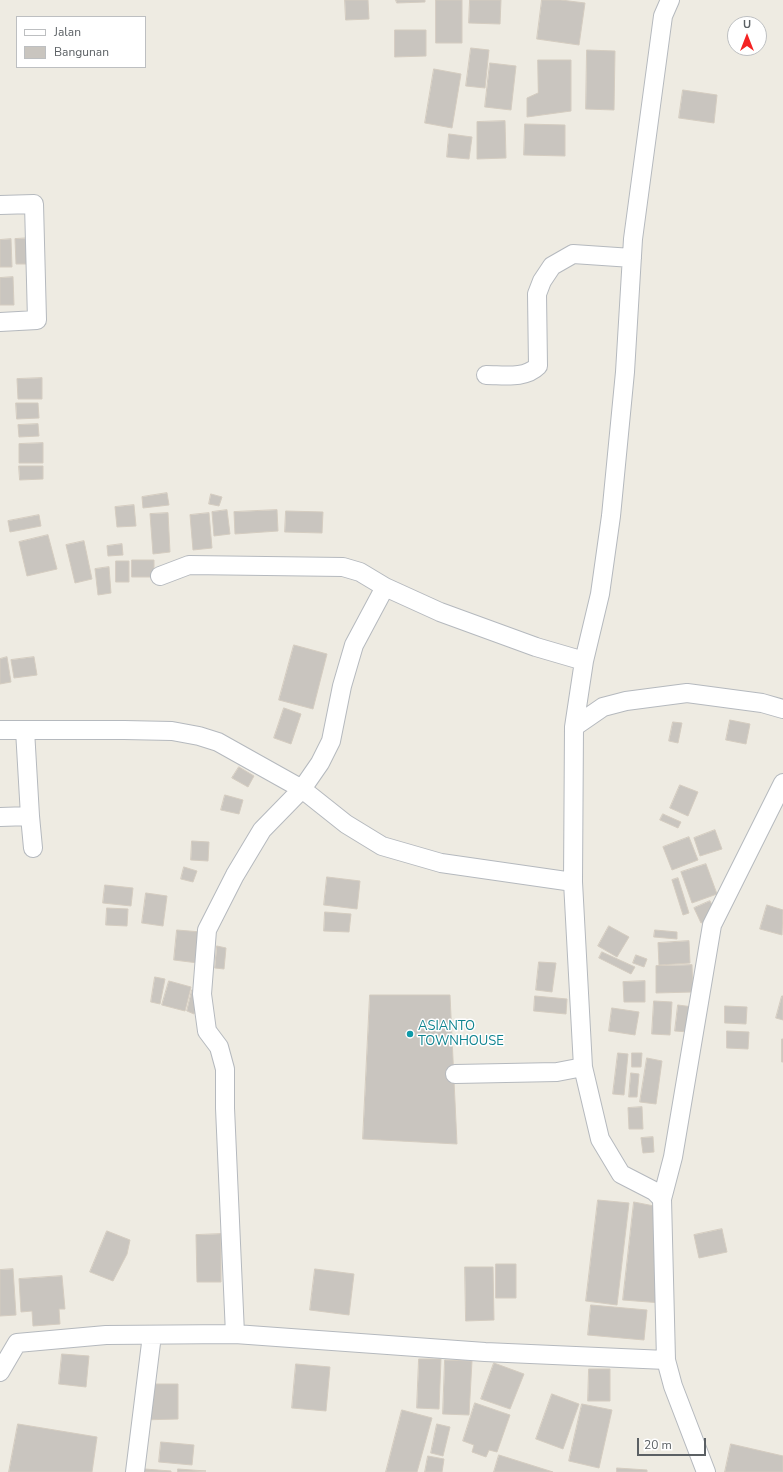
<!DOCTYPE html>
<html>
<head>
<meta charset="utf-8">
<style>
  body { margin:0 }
  #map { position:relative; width:783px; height:1472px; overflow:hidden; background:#eeebe2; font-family:"Nunito Sans",sans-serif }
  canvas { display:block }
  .legend { position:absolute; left:16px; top:16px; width:130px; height:52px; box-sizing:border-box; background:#fff; border:1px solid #bdbfc1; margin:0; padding:5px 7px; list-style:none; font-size:12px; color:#5b6064 }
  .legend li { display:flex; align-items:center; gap:8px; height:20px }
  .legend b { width:20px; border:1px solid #bdbfc1 }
  .north { position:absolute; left:727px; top:16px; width:40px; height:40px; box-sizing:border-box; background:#fff; border:1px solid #bdbfc1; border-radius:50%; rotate:0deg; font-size:11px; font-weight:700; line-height:16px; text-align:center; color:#5b6064 }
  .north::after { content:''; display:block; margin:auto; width:14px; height:18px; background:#f42323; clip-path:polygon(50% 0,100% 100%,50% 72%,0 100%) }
  .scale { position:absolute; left:637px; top:1438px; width:69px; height:18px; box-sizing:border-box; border:2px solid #5b6064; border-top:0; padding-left:5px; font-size:12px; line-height:14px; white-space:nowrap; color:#5b6064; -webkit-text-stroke:3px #fff; paint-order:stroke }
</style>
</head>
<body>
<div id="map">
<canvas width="783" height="1472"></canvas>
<ul class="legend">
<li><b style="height:5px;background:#fff"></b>Jalan</li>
<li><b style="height:11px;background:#c9c5bf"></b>Bangunan</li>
</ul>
<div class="north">U</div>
<div class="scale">20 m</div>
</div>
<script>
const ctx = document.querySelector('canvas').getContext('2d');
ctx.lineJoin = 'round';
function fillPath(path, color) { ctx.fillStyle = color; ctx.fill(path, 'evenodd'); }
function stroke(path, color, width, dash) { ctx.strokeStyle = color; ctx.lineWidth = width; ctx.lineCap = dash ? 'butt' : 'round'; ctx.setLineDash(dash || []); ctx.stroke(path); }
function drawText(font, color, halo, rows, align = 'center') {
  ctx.font = font + ' "Nunito Sans",sans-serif'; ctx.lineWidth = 3; ctx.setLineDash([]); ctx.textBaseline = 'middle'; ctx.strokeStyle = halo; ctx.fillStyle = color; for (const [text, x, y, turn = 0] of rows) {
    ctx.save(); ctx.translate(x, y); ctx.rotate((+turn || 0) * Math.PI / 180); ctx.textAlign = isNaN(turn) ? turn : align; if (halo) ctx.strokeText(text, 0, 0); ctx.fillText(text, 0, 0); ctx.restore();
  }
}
const building = new Path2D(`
  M345 0H368L369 19 346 20Z
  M396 0H425V2L397 3Z
  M436 0H462V43H436Z
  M470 0H501L500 24 469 23Z
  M542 0H561L585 3 579 45 537 39Z
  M395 30H426V56L395 57Z
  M471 48 489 50 485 88 466 86Z
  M587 50 615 51 614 110 586 109Z
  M538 60H571V111L527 117V98L538 93Z
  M490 63 516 66 511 110 485 107Z
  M434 69 461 74 452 128 425 123Z
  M683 90 717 95 714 123 679 118Z
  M505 121 506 158 477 159V122Z
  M525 124 565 125V156L524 155Z
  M449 134 472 137 469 159 447 157Z
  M31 238 32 264H16L15 239Z
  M11 239 12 267H0V240Z
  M13 277 14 305H0V278Z
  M42 378V399H18L17 379Z
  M16 403H38L39 418 17 419Z
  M38 424 39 436 19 437 18 425Z
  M43 443V463H19V444Z
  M19 466H43V479L20 480Z
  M167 493 169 505 143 508 142 497Z
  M211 494 222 497 219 506 209 504Z
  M134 505 136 526 117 527 115 507Z
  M227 510 230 534 214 536 212 512Z
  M277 510 278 531 235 534 234 512Z
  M286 511 323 512 322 533 285 532Z
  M168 513 170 552 153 554 150 514Z
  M209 513 212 548 193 550 190 515Z
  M39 515 41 526 10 532 8 521Z
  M48 535 57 569 27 576 19 542Z
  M84 541 92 579 75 583 66 545Z
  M122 544 123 555 108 556 107 546Z
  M132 560H154V577H132Z
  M116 561H129V582H116Z
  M109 567 111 593 98 595 95 569Z
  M294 645 327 654 313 709 279 700Z
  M7 657 11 682 0 684V659Z
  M34 657 37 675 14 678 11 660Z
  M284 708 301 714 291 744 274 738Z
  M730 720 750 724 746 744 726 740Z
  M673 722 682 723 678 743 669 741Z
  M239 767 254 776 248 787 232 778Z
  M680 785 698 792 688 816 670 808Z
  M225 795 243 800 239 814 221 810Z
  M663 814 681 822 678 828 660 820Z
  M715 830 722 849 700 856 694 838Z
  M689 837 698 860 672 870 663 847Z
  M192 841 209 842 208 861 191 860Z
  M706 864 717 894 692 903 681 872Z
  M184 867 197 871 193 882 181 879Z
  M327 877 360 881 357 909 324 905Z
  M678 878 689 913 683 915 672 880Z
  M105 885 133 888 131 906 103 903Z
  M146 893 167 896 163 926 142 923Z
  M710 901 718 916 701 923 694 908Z
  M767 905 783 910 782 935 760 929Z
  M107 908 128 909 127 926 106 925Z
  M325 912 351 914 349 932 324 931Z
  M609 926 629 937 617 957 598 946Z
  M177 930 201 932 198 963 174 960Z
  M655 930 677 932V939L654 937Z
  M689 941 690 963 659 965 658 943Z
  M217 946 226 948 224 969 215 968Z
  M602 952 635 967 631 974 599 958Z
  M636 955 647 959 644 967 633 963Z
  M539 962 556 963 552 992 536 990Z
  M692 965 693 992 656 993V966Z
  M155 977 165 979 160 1004 151 1002Z
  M169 981 191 987 185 1011 162 1005Z
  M645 981V1002H624L623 982Z
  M192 990 200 992 194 1014 187 1011Z
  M370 995H450L457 1144 363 1139Z
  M535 996 567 999 566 1014 534 1011Z
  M782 996H783V1020L776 1018Z
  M654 1001 672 1002 670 1035 652 1034Z
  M678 1005 693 1007 689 1032 675 1031Z
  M725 1006 747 1007 746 1024 725 1023Z
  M612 1008 639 1012 635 1035 609 1031Z
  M727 1031 749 1032 748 1049 727 1048Z
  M782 1039H783V1062H782Z
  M618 1053 628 1054 624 1095 613 1094Z
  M632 1053H642L641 1067H632Z
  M647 1058 662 1061 656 1104 640 1102Z
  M631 1073 639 1074 637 1097H629Z
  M642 1107 643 1129H629L628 1108Z
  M653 1137 654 1152 643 1153 641 1138Z
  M598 1200 629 1203 617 1305 586 1301Z
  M634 1202 659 1207 662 1303 623 1300Z
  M722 1229 727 1252 699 1258 694 1235Z
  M107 1231 130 1240 127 1254 113 1281 90 1272Z
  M221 1234V1282H197L196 1235Z
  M496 1264H516V1298H496Z
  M465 1267H493L494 1320 466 1321Z
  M13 1269 16 1315 0 1316V1270Z
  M315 1269 354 1274 349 1315 310 1310Z
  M62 1276 65 1309H59L60 1324 33 1326 32 1311 21 1312 19 1279Z
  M591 1305 647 1310 644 1340 588 1335Z
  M62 1354 89 1356 86 1387 59 1384Z
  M419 1359H441L439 1409 417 1408Z
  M445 1360 472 1361 469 1415 443 1414Z
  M494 1363 524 1374 510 1409 481 1399Z
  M296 1364 330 1367 326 1411 292 1408Z
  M589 1369H610V1401H588Z
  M139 1384H178V1419L140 1420Z
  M552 1394 579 1404 563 1449 536 1439Z
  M475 1403 510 1415 497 1452 489 1450 486 1457 472 1452 474 1445 463 1441Z
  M582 1404 612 1410 599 1468 569 1461Z
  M402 1410 432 1418 417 1472H386Z
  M18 1424 97 1437 92 1472H9Z
  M437 1424 450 1427 443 1456 431 1453Z
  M161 1442 194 1445 192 1465 159 1462Z
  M731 1444 783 1456V1472H725Z
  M499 1455 553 1472H494Z
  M428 1456 444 1459 442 1472H425Z
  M617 1468 647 1470V1472H617Z
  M145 1469 171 1471V1472H145Z
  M178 1469 206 1471 178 1472Z`);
fillPath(building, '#c9c5bf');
stroke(building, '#d4ccc0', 1);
const minor = new Path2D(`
  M670 0 663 16 633 239 625 372 611 516 600 594 584 661 574 727 573 882 583 1067 600 1139 621 1174 654 1191 662 1199 666 1360 673 1386 706 1472
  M0 205 34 204 37 320 0 322
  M486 375C504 375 525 379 538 366L537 294 542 281 552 266 573 254 632 258
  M160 576 189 565 343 567 360 572 385 587 440 612 536 647 584 661
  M385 587 354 645 342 686 331 741 320 763 302 789 262 830 235 875 207 930 202 994 207 1031 219 1047 225 1069V1108L235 1334 485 1352 666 1360
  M574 727 603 707 626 701 687 693 762 703 783 709
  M0 730H124L172 731 199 736 218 742 302 789 346 824 382 846 441 863 573 882
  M30 816 33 848
  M0 817 30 816 25 730
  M455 1074 557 1072 583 1067
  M662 1199 673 1157 712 925 783 783
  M0 1372 17 1343 106 1335 235 1334
  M135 1472 152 1335`);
stroke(minor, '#b5b9be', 20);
stroke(minor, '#fff', 18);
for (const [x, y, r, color] of [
  [410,1034,4,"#0f9aa8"]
]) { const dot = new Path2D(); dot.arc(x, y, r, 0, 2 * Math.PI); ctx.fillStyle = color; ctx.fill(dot); stroke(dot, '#fff', 1.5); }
drawText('13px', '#0d838f', '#fff', [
  ["ASIANTO",418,1027],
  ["TOWNHOUSE",418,1042]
], 'left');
</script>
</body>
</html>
